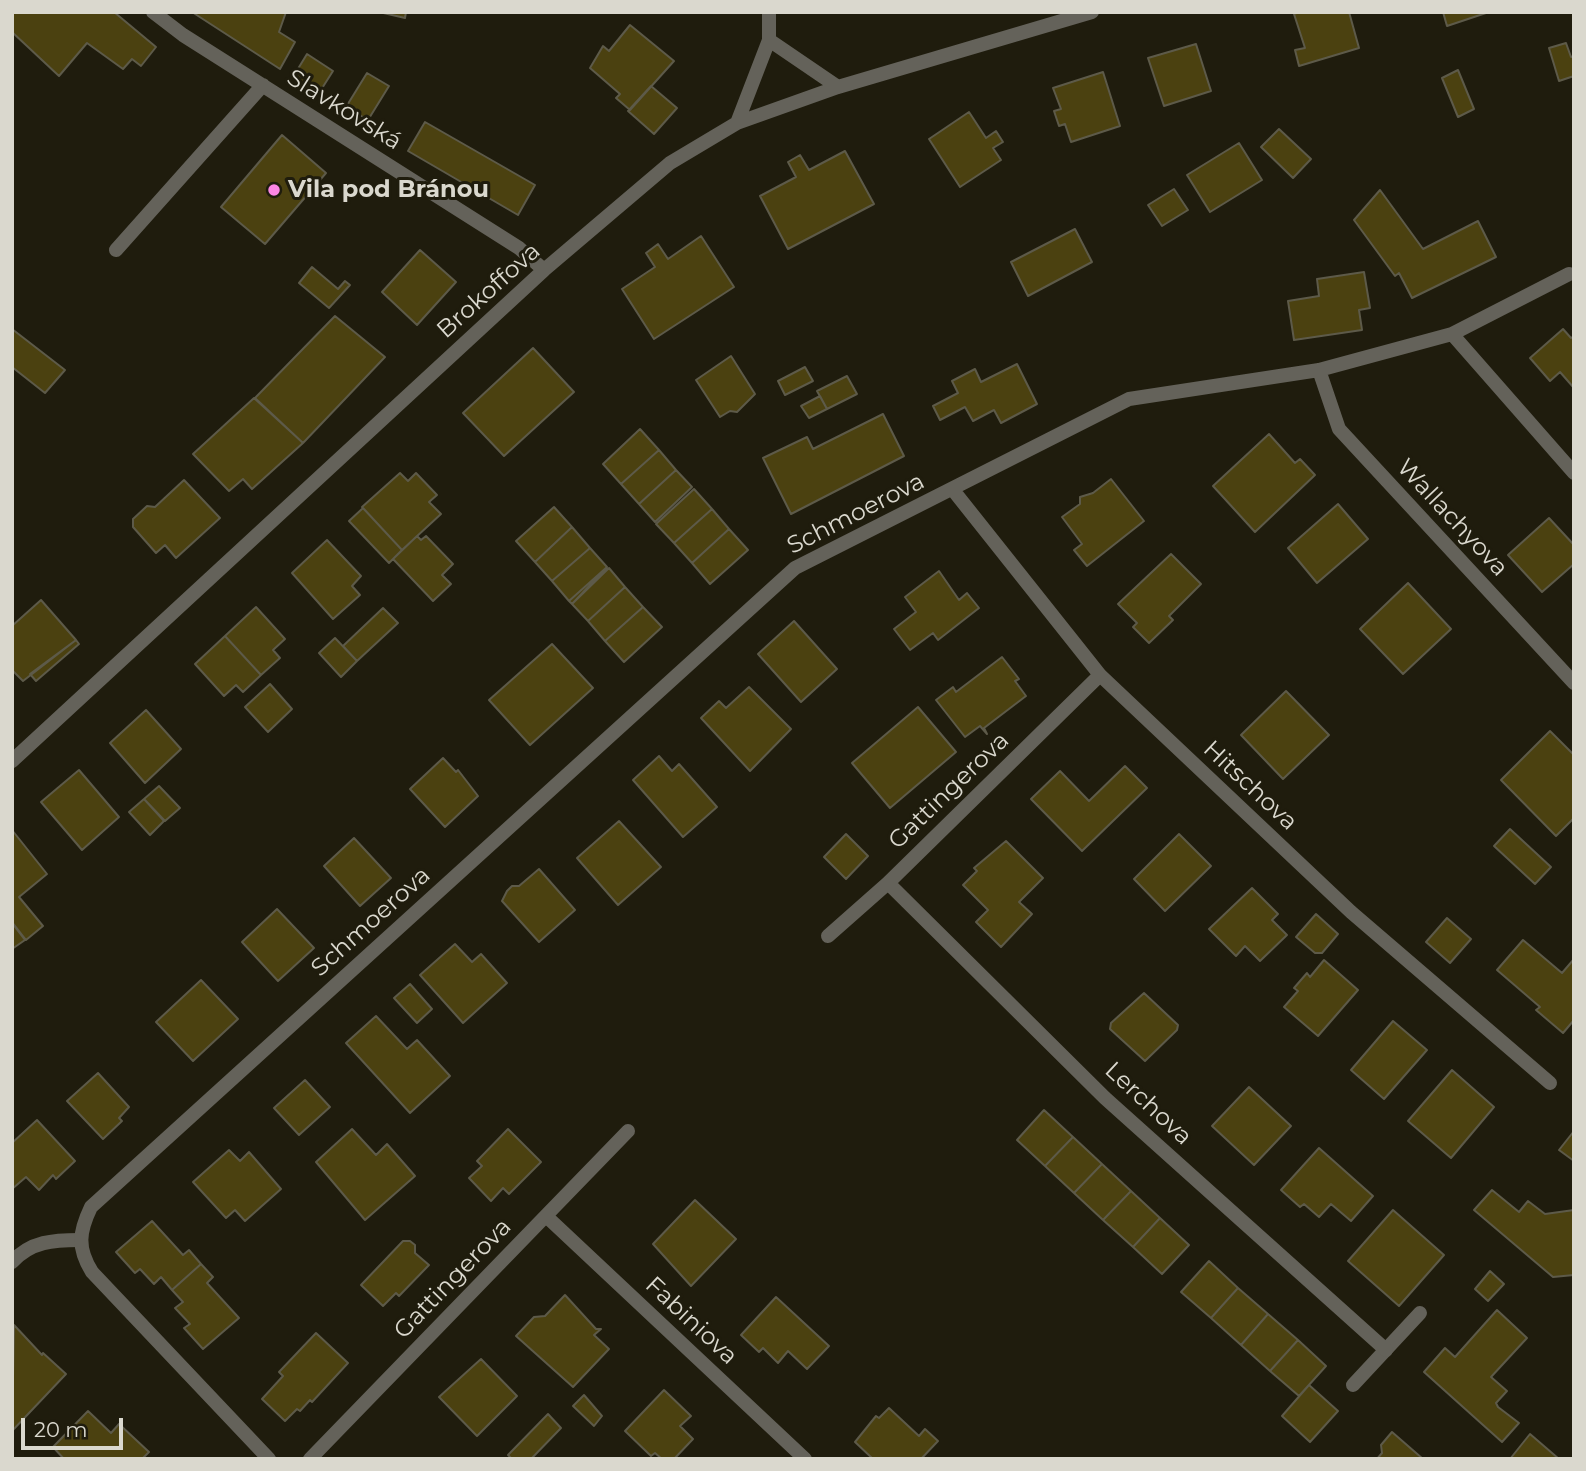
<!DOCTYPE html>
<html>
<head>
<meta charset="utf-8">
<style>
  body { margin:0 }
  #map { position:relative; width:1586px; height:1471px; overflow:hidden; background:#1f1c0d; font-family:Montserrat,sans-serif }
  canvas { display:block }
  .frame { position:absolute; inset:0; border:14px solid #dad8ce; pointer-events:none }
  .scale { position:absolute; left:21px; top:1418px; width:102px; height:32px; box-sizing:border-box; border:4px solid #dad8ce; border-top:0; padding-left:9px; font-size:21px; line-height:24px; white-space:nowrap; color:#dad8ce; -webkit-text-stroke:5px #1f1c0d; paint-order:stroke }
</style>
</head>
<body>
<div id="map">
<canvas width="1586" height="1471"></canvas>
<div class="frame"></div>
<div class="scale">20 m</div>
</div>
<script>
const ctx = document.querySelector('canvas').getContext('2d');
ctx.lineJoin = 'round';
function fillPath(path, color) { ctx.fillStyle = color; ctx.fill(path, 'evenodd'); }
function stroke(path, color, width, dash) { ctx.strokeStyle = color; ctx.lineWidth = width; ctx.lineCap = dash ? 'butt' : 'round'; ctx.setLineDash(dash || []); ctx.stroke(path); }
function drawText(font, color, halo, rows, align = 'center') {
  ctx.font = font + ' Montserrat,sans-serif'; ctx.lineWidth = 6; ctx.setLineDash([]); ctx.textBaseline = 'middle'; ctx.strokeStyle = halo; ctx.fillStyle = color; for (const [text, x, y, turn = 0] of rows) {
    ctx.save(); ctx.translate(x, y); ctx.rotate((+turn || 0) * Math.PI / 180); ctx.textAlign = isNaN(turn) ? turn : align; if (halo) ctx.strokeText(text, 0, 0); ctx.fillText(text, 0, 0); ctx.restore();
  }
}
const building = new Path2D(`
  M12 12H114L156 47 141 66 132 59 123 69 87 43 59 76 12 32Z
  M192 12H286L279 32 295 42 280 69Z
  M379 12H406L405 18Z
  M1299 12H1349L1359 48 1299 66 1295 50 1305 48 1294 14Z
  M1443 12H1489L1447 26Z
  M630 25 674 61 630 110 616 98 620 94 590 68 603 46 609 51Z
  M1566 43 1571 57 1574 56V76L1559 81 1549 48Z
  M1196 44 1211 91 1164 106 1148 58Z
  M307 54 333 71 319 93 293 77Z
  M1458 70 1474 109 1458 117 1442 78Z
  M1103 72 1120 126 1071 142 1065 124 1059 126 1054 111 1061 109 1053 88Z
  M367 73 389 86 368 120 346 107Z
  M651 86 677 108 654 134 628 111Z
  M969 112 986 138 996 131 1003 142 993 148 1001 160 960 187 929 139Z
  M425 122 535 185 518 215 408 151Z
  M1279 129 1311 159 1293 178 1261 147Z
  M282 135 326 173 265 244 221 207Z
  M1239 143 1262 180 1210 212 1187 175Z
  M845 151 874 204 788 249 760 196 796 177 788 162 800 155 809 170Z
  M1174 189 1188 210 1162 226 1148 205Z
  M1380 190 1423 249 1478 221 1496 257 1412 298 1399 273 1395 276 1354 220Z
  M1075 229 1092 262 1028 296 1011 262Z
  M701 236 734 287 654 339 622 289 655 267 646 253 658 244 668 259Z
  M420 250 456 282 417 325 382 292Z
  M312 267 338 289 345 281 350 285 329 308 299 283Z
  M1364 272 1370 308 1359 310 1362 330 1294 340 1288 301 1319 296 1317 279Z
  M335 316 385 357 303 443 255 398Z
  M12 329 65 370 45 393 12 367Z
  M1563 329 1571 338 1574 336V388L1560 372 1550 381 1530 358Z
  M533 348 574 392 504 456 463 413Z
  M731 356 755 394 737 412 730 411 720 417 696 380Z
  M1017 364 1037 404 1001 423 994 410 973 421 965 407 940 420 933 406 958 393 952 381 975 369 981 382Z
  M805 367 813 381 785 395 778 381Z
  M847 376 857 394 827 409 817 391Z
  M820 396 827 409 809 418 801 406Z
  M254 398 303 443 252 489 243 479 229 491 193 454Z
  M883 414 904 456 791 514 763 458 807 437 813 449Z
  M640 429 659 450 621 484 603 464Z
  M1269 434 1295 463 1300 459 1315 475 1255 532 1213 486Z
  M659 450 676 470 639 504 621 484Z
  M676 470 692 487 655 522 639 504Z
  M400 473 408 481 416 473 437 495 429 502 441 514 402 550 362 507Z
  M1111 479 1144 521 1087 566 1074 550 1082 544 1062 517 1080 504V497L1093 493Z
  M184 480 220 518 176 558 165 545 156 553 133 527V519L147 506 155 507Z
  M694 489 712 509 674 543 656 524Z
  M1338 504 1368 539 1317 583 1288 548Z
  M554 507 572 527 535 562 516 541Z
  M363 508 402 550 389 563 349 521Z
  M712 509 729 529 692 563 674 543Z
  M1549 518 1574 545V564L1542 592 1508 555Z
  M572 527 590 548 552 581 535 562Z
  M729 529 748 550 710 584 692 563Z
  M417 536 421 540 426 536 453 564 442 575 451 584 433 601 393 559Z
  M327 540 361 576 352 586 360 595 333 619 292 573Z
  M590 548 607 567 569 601 552 581Z
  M1171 554 1201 584 1169 616 1173 620 1149 643 1133 627 1137 623 1118 604Z
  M607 567 572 604 569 601Z
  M609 568 625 587 588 621 572 604Z
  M939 571 959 600 967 593 979 608 938 640 933 633 910 650 894 629 916 612 905 597Z
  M1408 583 1451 629 1403 674 1360 629Z
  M625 587 643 607 605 641 588 621Z
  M41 600 76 640 23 681 12 670V626Z
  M256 607 285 639 273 650 280 658 261 675 225 636Z
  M643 607 662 627 624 662 605 641Z
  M383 608 398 623 357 661 343 646Z
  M794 621 837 669 801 702 758 654Z
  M225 636 261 675 243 692 236 685 224 696 195 664Z
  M335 638 357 661 341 677 319 653Z
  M76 640 79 644 36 681 30 674Z
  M552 644 593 688 530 745 489 700Z
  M1002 657 1019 679 1015 681 1026 696 984 728 987 734 980 726 965 737 936 700 953 687 956 692Z
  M270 684 292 709 268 732 245 707Z
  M749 687 791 729 750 771 701 718 719 701 726 708Z
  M1286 691 1329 735 1283 779 1241 735Z
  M918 707 956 752 890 808 852 763Z
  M146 710 181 749 145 783 110 743Z
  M1550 731 1574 755V818L1556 836 1501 780Z
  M659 756 672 771 679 764 717 807 683 837 633 780Z
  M443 758 456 772 458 770 478 796 445 827 410 789Z
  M1125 766 1147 788 1082 851 1031 799 1060 771 1089 801Z
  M79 770 119 817 82 850 41 802Z
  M159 786 180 808 165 821 144 799Z
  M144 799 164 821 150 835 129 812Z
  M619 821 661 867 618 905 577 858Z
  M1510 829 1551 867 1535 884 1494 846Z
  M12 830 47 874 19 897 43 926 26 940 12 922Z
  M846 834 868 856 846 879 824 857Z
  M1179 834 1211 866 1165 911 1134 879Z
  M354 838 391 878 360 906 324 866Z
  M1006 841 1043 878 1019 902 1032 914 1001 947 976 922 988 910 963 885 977 871 974 868Z
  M539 869 575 910 539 942 502 901 507 891 512 886H519Z
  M1252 888 1278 914 1272 920 1287 935 1260 961 1245 946 1236 956 1209 929Z
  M277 909 314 948 278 981 242 942Z
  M1316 914 1338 934 1322 953H1315L1296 937Z
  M1447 918 1471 939 1450 963 1426 942Z
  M12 923 25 940 12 949Z
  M1523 940 1562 973 1574 959V1020L1563 1033 1536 1010 1540 1007 1497 970Z
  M455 944 472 962 481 954 507 983 463 1023 420 975Z
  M1324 960 1358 990 1318 1036 1284 1007 1298 991 1294 988 1307 973 1310 977Z
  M201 980 238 1019 193 1061 156 1022Z
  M410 984 432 1009 417 1023 394 998Z
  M1144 993 1178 1025 1177 1030 1145 1061 1110 1029 1111 1023Z
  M376 1016 407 1049 417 1040 450 1076 410 1113 346 1043Z
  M1393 1021 1427 1050 1384 1099 1351 1070Z
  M1452 1070 1494 1107 1451 1158 1408 1121Z
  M98 1073 129 1107 119 1118 122 1121 103 1139 67 1101Z
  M305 1080 330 1107 299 1135 274 1108Z
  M1249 1087 1291 1126 1254 1165 1212 1126Z
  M1044 1110 1073 1137 1045 1166 1017 1140Z
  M37 1120 75 1161 56 1179 53 1175 39 1190 26 1177 12 1189V1143Z
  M352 1129 376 1155 387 1144 415 1176 365 1220 316 1162Z
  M508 1129 541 1162 509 1194 503 1188 491 1201 469 1178 482 1166 477 1161Z
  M1574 1131V1161L1559 1150Z
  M1073 1137 1102 1164 1074 1193 1045 1166Z
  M1319 1148 1373 1196 1351 1221 1331 1204 1319 1217 1304 1204 1300 1207 1281 1190Z
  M229 1150 240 1161 249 1152 281 1189 245 1221 235 1210 226 1218 193 1182Z
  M1102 1164 1131 1191 1103 1220 1074 1193Z
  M1492 1190 1519 1212 1528 1201 1545 1214 1574 1210V1275L1553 1277 1474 1210Z
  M1131 1191 1160 1218 1133 1247 1103 1220Z
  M695 1200 736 1239 691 1286 653 1244Z
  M1393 1210 1444 1255 1399 1306 1348 1261Z
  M1160 1218 1189 1245 1162 1274 1133 1247Z
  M152 1221 183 1255 189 1250 201 1264 172 1290 161 1277 154 1284 140 1269 135 1273 116 1252Z
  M403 1241H410L415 1245V1253L429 1265 399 1296 396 1293 383 1306 361 1285Z
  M1209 1261 1238 1288 1211 1318 1181 1292Z
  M201 1264 213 1277 207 1283 239 1318 203 1349 184 1328 190 1324 175 1308 183 1302 172 1290Z
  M1490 1271 1504 1284 1488 1301 1475 1289Z
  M1238 1288 1268 1314 1241 1345 1211 1318Z
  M565 1295 596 1329H601L594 1335 609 1349 573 1387 516 1336 534 1317 545 1316Z
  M776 1297 829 1346 807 1369 788 1351 778 1363 763 1348 759 1352 741 1335Z
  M1497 1310 1527 1338 1491 1377 1507 1391 1496 1403 1498 1407 1519 1423 1502 1442 1424 1372 1445 1348 1455 1357Z
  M1268 1314 1298 1340 1270 1371 1241 1345Z
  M14 1325 42 1355 43 1353 66 1374 12 1431Z
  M316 1333 348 1363 312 1402 310 1400 300 1411 297 1409 285 1421 262 1399 283 1376 279 1372Z
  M1298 1340 1326 1366 1299 1396 1270 1371Z
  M481 1359 517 1396 477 1436 439 1397Z
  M1309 1385 1338 1411 1310 1442 1282 1416Z
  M664 1390 691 1416 680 1426 693 1439 674 1459H662L655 1453 651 1456 625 1431Z
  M584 1395 602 1416 594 1426 573 1406Z
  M889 1408 919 1436 925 1429 938 1441 921 1459H873L855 1442 876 1416 879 1418Z
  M88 1411 111 1433 119 1424 149 1452 142 1459H64L53 1447Z
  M548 1414 561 1428 531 1459H512L508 1455Z
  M1392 1432 1423 1459H1377L1382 1453 1381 1445Z
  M1530 1434 1559 1459H1510Z`);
fillPath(building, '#4b4110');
stroke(building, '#5d5a49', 2);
stroke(new Path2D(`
  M12 1262C31 1241 54 1240 80 1240
  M1353 1385 1420 1313`), '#64625a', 14);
stroke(new Path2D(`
  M153 12 183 35 519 248 544 270
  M769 40 838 87
  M737 123 769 40V12
  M116 250 263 85
  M1452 334 1574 473
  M1319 370 1339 429 1574 683
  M953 490 1100 675 1351 912 1550 1083
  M12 761 544 270 670 163 737 123 838 87 1092 12
  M888 883 1105 1098 1386 1350
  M828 936 888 883 1100 675
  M546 1216 805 1459
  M269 1459 92 1272C77 1248 79 1232 91 1207L795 568 1129 399 1319 370 1452 334 1569 274
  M310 1459 628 1131`), '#64625a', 14);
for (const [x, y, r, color] of [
  [274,190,7,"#fc86e4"]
]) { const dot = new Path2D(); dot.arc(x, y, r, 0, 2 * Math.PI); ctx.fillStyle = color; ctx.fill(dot); stroke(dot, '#1f1c0d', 2.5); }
drawText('24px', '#dad8ce', '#1f1c0d', [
  ["Slavkovská",344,110,32],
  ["Brokoffova",489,291,-42],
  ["Schmoerova",856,514,-27],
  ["Wallachyova",1452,518,47],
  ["Hitschova",1250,786,43],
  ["Gattingerova",949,791,-44],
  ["Schmoerova",371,922,-42],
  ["Lerchova",1148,1104,43],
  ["Gattingerova",453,1279,-46],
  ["Fabiniova",691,1321,43]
]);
drawText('bold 24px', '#dad8ce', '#1f1c0d', [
  ["Vila pod Bránou",288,190]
], 'left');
</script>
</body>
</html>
